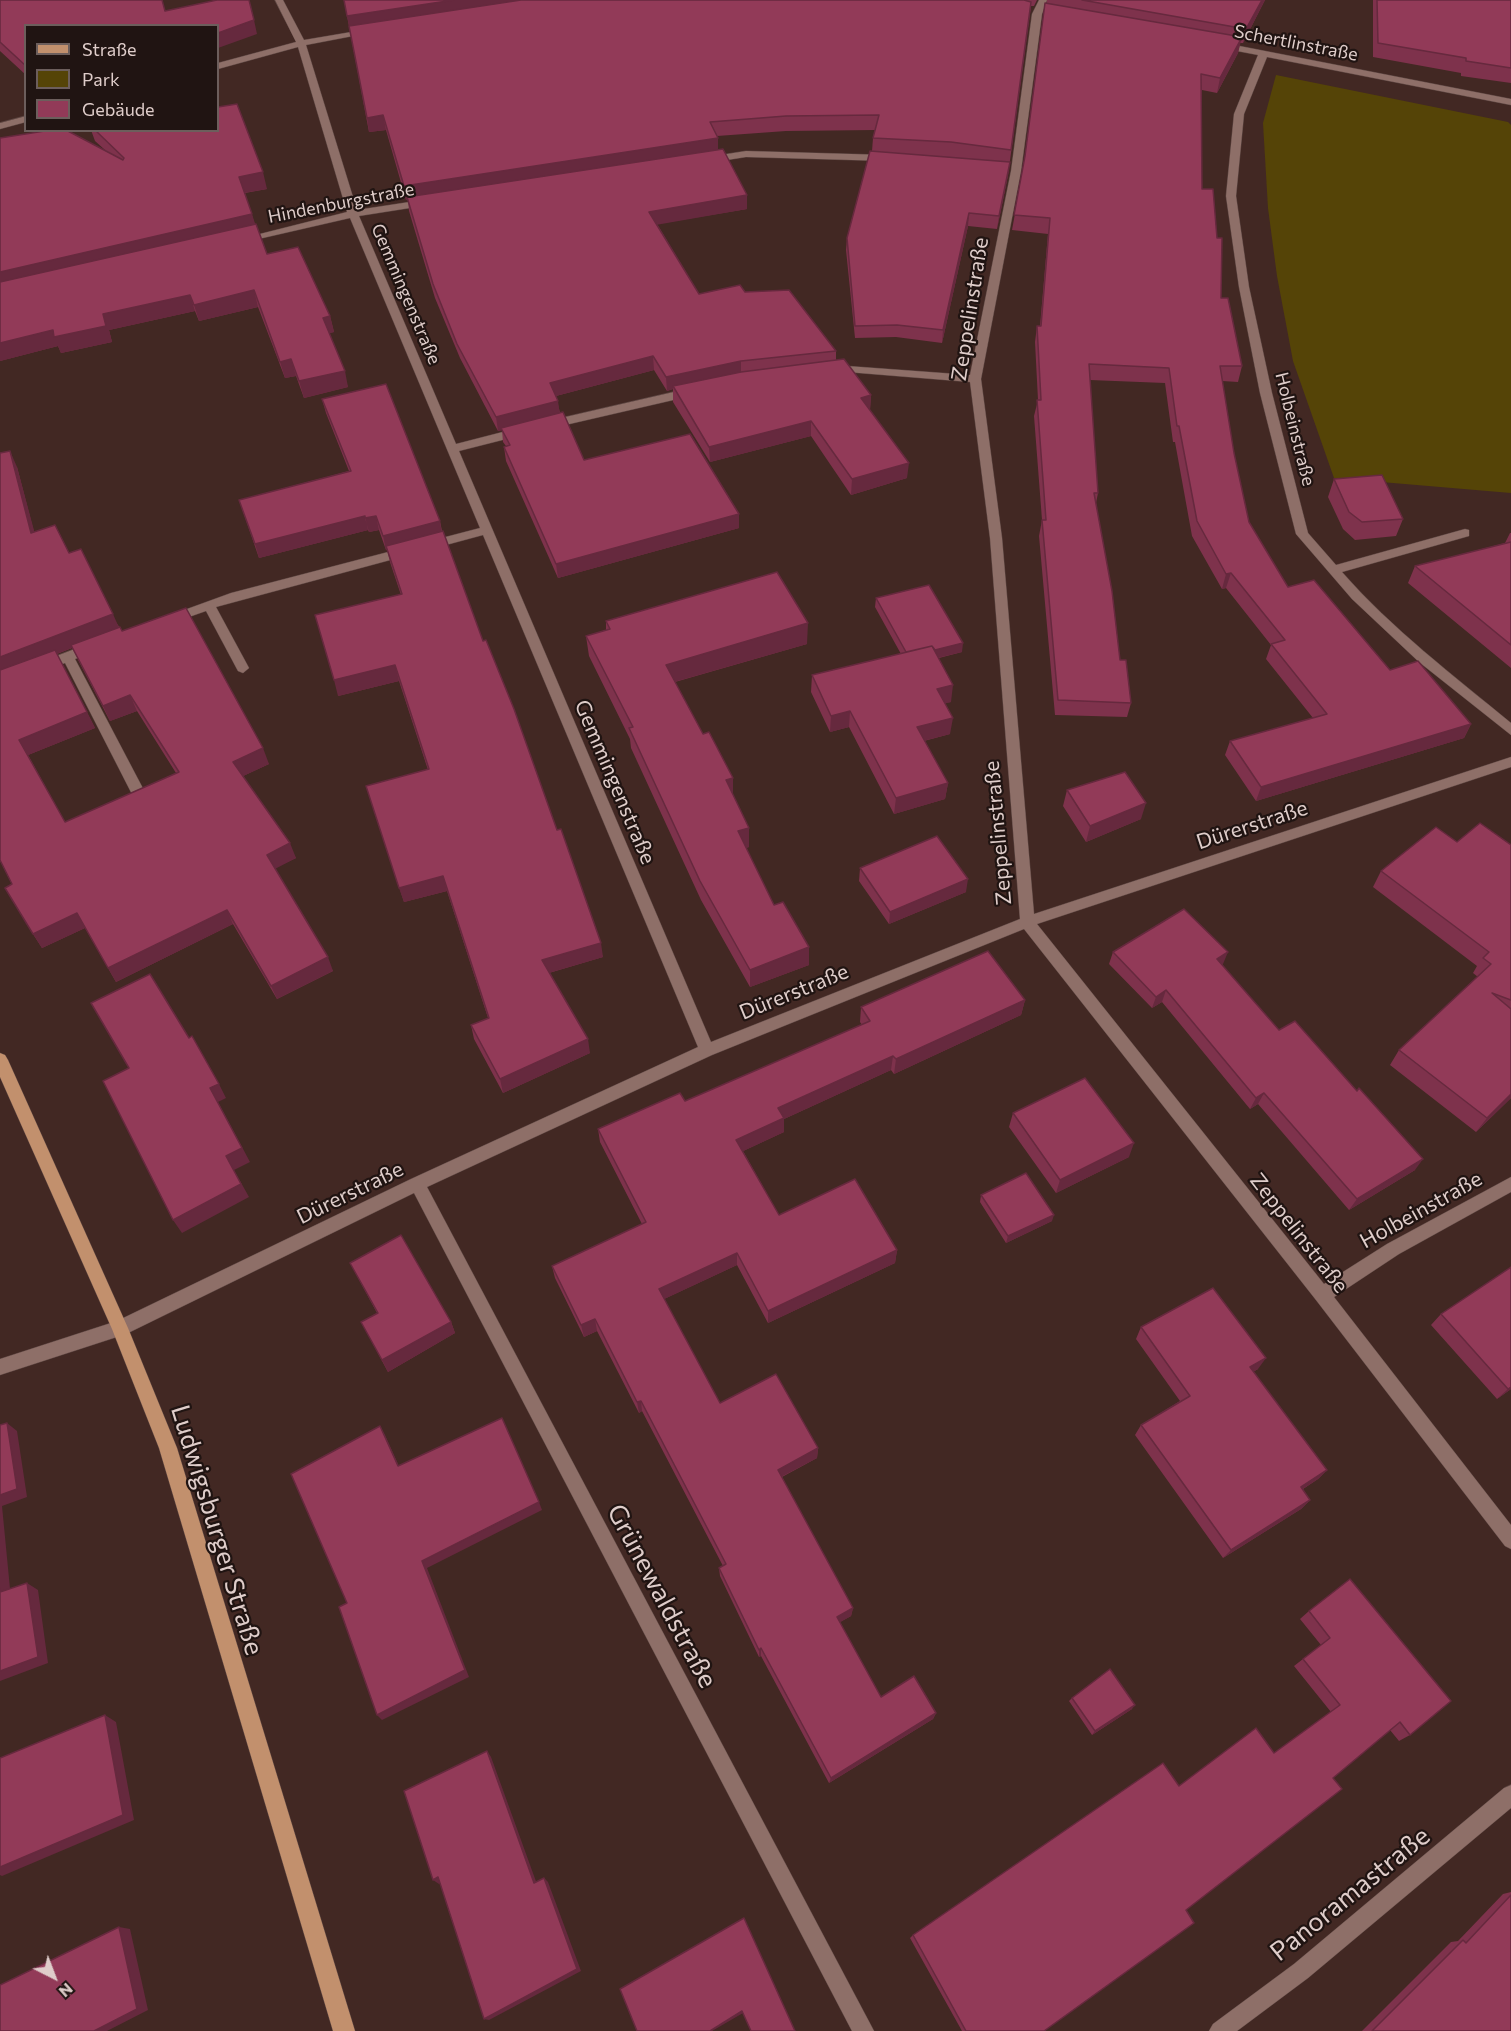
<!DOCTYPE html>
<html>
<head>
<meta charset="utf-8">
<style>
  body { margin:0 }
  #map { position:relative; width:1511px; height:2031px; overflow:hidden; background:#422823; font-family:Commissioner,sans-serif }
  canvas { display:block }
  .legend { position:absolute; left:24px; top:24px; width:195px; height:108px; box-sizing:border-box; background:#201412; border:2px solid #6c5e5c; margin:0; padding:8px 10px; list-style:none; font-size:18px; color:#dfcdca }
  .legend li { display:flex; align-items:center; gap:12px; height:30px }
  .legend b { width:30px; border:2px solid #6c5e5c }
  .north { position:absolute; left:24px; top:1947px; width:60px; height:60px; -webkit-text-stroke:4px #201412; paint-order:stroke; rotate:138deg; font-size:16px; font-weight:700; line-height:24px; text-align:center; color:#dfcdca }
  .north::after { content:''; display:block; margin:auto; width:21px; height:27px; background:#dfcdca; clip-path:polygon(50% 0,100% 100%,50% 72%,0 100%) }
</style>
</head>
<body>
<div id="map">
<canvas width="1511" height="2031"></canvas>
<ul class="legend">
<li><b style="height:8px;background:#c2906d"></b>Straße</li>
<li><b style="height:16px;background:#554407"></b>Park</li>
<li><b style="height:16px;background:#923a58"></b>Gebäude</li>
</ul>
<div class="north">N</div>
</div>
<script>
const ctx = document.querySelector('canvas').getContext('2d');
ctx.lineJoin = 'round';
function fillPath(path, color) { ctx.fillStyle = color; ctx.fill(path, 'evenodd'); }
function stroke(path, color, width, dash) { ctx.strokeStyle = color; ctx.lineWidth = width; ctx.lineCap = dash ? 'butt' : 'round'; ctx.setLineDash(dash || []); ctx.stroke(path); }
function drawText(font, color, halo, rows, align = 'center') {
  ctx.font = font + ' Commissioner,sans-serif'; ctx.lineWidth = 4.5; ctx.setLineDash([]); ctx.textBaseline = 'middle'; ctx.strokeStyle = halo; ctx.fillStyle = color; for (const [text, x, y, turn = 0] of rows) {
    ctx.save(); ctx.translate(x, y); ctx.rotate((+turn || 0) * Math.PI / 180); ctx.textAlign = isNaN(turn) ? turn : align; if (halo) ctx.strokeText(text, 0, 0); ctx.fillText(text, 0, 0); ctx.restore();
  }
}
fillPath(new Path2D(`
  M1276 75 1508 122 1511 125V493L1334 478 1293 361 1277 276 1268 208 1263 123Z`), '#554407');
const minor = new Path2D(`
  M275 0H283L304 40 369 29 374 32 306 45 357 210 429 199 434 202 429 205 359 216 456 444 522 427 528 431 526 434 459 451 711 1042 1020 919 990 538 970 382 847 372 831 374 825 371 831 368 847 366 970 375 1011 171 1032 14 1039 0H1047L1042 14 1021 171 981 379 1002 538 1034 914 1511 757V767L1037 924 1324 1284 1387 1244 1511 1177V1192L1399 1254 1334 1297 1511 1525V1549L1505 1546 1316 1300 1024 929 712 1055 427 1187 874 2031H852L414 1193 126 1334 0 1375V1359L117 1321 411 1179 698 1047 483 535 216 607 249 668 243 673 238 671 206 611 169 624 163 620 165 617 231 593 480 528 350 218 241 243 236 240 347 212 298 47 218 69V63L296 42Z
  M1219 42 1511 99V105L1267 57 1244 114 1236 196 1249 287 1272 393 1308 533 1336 565 1465 529 1469 530V536L1342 572C1392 629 1453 675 1511 723V735L1419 662 1352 599 1296 534 1260 393 1239 287 1226 196 1234 114 1258 55 1216 47V43Z
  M26 116V122L0 129V123Z
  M746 151 887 155 892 158 887 161 746 157 708 163 703 160 708 157Z
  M691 388 697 392 695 395 548 429 542 425 548 421Z
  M93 642 98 644 99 647 98 650 75 659 148 798 141 803 136 802 65 663 43 671 37 666 38 663Z
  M1511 1785V1808L1308 1978 1237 2031H1209L1213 2024 1294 1964 1504 1788Z`);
const major = new Path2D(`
  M0 1053 5 1055 8 1060 128 1328 177 1448 355 2031H333L159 1448 112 1329 0 1077Z`);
stroke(minor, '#5b4541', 1);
stroke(major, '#5b4541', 1);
fillPath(minor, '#8e6f68');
fillPath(major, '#c2906d');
fillPath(new Path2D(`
  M0 0 166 11 257 34 26 26V75L0 51Z
  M344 0H1037L1034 6H1031L1008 175 997 229 968 226 942 343 896 337 855 338 846 250 847 238 872 151 873 138 875 130 786 131 717 136 718 138V150L747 195V209L657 224 699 294 745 292 836 351V360L871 395 870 410 907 478 851 495 811 436 710 462 673 402V389L667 391 654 370 556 396 560 413 584 460 739 528 558 578 506 461 504 447 506 446 503 442 502 430 498 431 460 358 435 298 409 211 408 200H406L386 130 369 132Z
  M1047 0H1265L1243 43H1240L1238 53 1217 93 1202 90V189L1221 298 1242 366 1238 382 1222 381 1234 453 1249 522 1288 587 1390 670 1471 724 1464 738 1256 801 1225 755 1230 741 1313 718 1266 659 1271 645 1226 588 1222 589 1192 536 1175 442H1173L1165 383 1090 380 1098 493 1096 503 1120 660 1131 703 1127 717 1055 715 1039 536 1042 520 1034 416 1038 400 1035 342 1037 326H1040L1048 234 1012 230 1025 159Z
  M1373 0H1511V83L1461 76V73L1373 57Z
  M91 130H218L267 189 245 193 255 225 267 254 330 316 334 332 329 333 348 387 304 398 296 376 285 378 258 307 199 321 195 311 109 330 112 342 61 353 58 346 0 361V138L105 150 95 141Z
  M322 399 440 521 442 531 483 641 603 957 549 973 590 1053 503 1093 474 1039 471 1025 488 1018 447 891 404 902 366 786 428 770 399 681 338 696 401 595 390 562 387 550H386L379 530 369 532 368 530 259 558 239 500 349 471 326 413Z
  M17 467 34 532 69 553 122 631 269 764 243 776 296 858 275 868 333 971 277 999 233 924 116 982 85 928 42 948 33 934 12 884ZM72 648 110 721 137 711 176 773 65 822 28 755 95 728 57 654Z
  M1334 479 1403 519 1396 536 1355 540 1343 529 1328 497Z
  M1510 533H1511V668L1408 583 1415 566 1505 543Z
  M876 598 962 652 939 658 951 702 945 703 950 734 924 741 948 783 945 799 894 814 849 727 830 732 811 692 812 675 901 654 875 607Z
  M606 621 807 644 675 682 733 796 749 847 746 848 774 905 809 947V965L750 987 701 900 631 748 630 739 589 656 586 636 606 630Z
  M1067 790 1141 819 1086 842 1063 806Z
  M1457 842 1511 845V1098L1476 1132 1390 1065 1399 1050 1478 977 1473 973 1477 966 1373 887 1381 871Z
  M860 868 966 892 889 924 859 881Z
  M1113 952 1223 964 1222 965 1279 1030 1415 1170 1349 1210 1258 1104 1250 1109 1162 1002 1152 1008 1109 964Z
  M1025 1000 1021 1015 894 1074 891 1070 784 1119V1132L743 1151 779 1215 897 1250 895 1263 768 1323 737 1265 664 1299 720 1403 818 1448 817 1458 782 1477 853 1608 851 1616 840 1622 881 1697 936 1713 933 1719 829 1783 761 1656 759 1657 720 1576 719 1568 723 1566 642 1411 639 1413 597 1331 584 1337 555 1278 552 1266 642 1224 600 1142 598 1129 685 1101 862 1025 860 1022 861 1007Z
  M1013 1113 1129 1157 1056 1193 1009 1127Z
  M981 1195 1052 1221 1006 1243 980 1202Z
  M350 1263 451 1322 455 1333 388 1372 361 1322 377 1313Z
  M1441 1314 1511 1389 1497 1399 1431 1325Z
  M1141 1327 1258 1369 1253 1372 1327 1470 1318 1479 1303 1489 1310 1500 1301 1509 1223 1558 1135 1435 1141 1425 1180 1401 1136 1339Z
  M1309 1611 1410 1735 1399 1741 1390 1730 1333 1778 1186 1910 1044 2031H962L910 1938 913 1935 1179 1785 1274 1753 1331 1712 1294 1666 1321 1645 1300 1619Z
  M1072 1698 1132 1709 1092 1735 1069 1701Z
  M1511 1892V2031H1362L1451 1942 1458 1941 1503 1894Z`), '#7e324c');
fillPath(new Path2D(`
  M454 0H548L350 31 347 16Z
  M1262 0H1265L1243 43 1246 29Z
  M254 20 257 34 218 48V33Z
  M1242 37 1238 53 1217 93 1220 78Z
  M383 115 386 130 369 132 367 118Z
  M718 138V153L406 200 404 186Z
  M1010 162 1008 175 997 229 999 216Z
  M263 172 267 189 243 193 239 177Z
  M747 195V209L650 226 649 212Z
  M969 213 968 226 942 343 943 330Z
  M252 214 257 230 0 290V272Z
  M254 290 258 307 199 321 194 305Z
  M190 295 195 311 109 330 112 342 61 353 58 346 0 361V343L103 314Z
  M330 316 334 332 327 334 323 318Z
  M653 356 654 370 552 397 550 383Z
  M291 359 296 376 285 378 280 362Z
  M741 361V375L673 386V389L667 391 666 377Z
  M345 371 348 387 304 398 299 381Z
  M871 395 870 410 861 398Z
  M558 401 560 415 501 428 502 430 498 431 496 417Z
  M811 421V436L710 462 709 447Z
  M10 451 17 467 39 549 31 533Z
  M909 463 907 478 851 495 852 479Z
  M739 514V528L558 578 556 564Z
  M365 516 368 530 259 558 255 544Z
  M376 516 379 530 369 532 365 518Z
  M440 521 442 535 386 550 383 536Z
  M1231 573 1226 588 1222 589 1226 574Z
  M113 614 120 630 0 675V657Z
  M808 623 807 644 667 684 666 665Z
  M963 643 962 652 908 665 909 657Z
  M395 665 399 681 338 696 334 680Z
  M953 685 951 702 935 706 937 689Z
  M130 695 137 711 110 721 103 706Z
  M850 711 849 727 830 732 831 716Z
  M87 712 95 728 28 755 19 740Z
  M953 718 950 734 915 743 917 727Z
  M1471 724 1464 738 1256 801 1261 787Z
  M263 748 269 764 239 778 233 762Z
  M733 778V798L726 780Z
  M948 783 945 799 894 814 896 798Z
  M1146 803 1141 819 1086 842 1090 826Z
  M749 828V847L738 850V831Z
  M290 843 296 858 273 870 267 855Z
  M443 876 447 891 404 902 399 888Z
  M968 879 966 892 889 924 890 912Z
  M227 910 233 924 116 982 108 968Z
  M77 913 85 928 42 948 33 934Z
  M601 943 603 957 545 974 542 960Z
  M809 947V965L750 987V970Z
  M1228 952 1223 964 1212 971 1217 959Z
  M328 957 333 971 277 999 271 986Z
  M1166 990 1162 1002 1152 1008 1156 997Z
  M1025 1000 1021 1015 894 1074 896 1059Z
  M588 1039 590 1053 503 1093 500 1079Z
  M893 1056 891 1070 784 1119V1132L737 1154 736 1140 778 1108Z
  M219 1084 226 1098 218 1102 250 1162 234 1170 249 1197 182 1233 173 1220 226 1156 210 1088Z
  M1264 1093 1258 1104 1250 1109 1256 1098Z
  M1511 1094V1098L1476 1132 1487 1118Z
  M1134 1143 1129 1157 1056 1193 1060 1180Z
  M1423 1159 1415 1170 1349 1210 1357 1199Z
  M1054 1215 1052 1221 1006 1243 1008 1236Z
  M897 1250 895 1263 768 1323V1311Z
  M737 1253V1265L660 1301 659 1289Z
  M595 1319 597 1331 584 1337 581 1325Z
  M451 1322 455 1333 388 1372 382 1360Z
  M1266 1358 1258 1369 1242 1378 1250 1367Z
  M1511 1387V1389L1497 1399 1508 1389Z
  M641 1401 642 1411 639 1413 637 1402Z
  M7 1423 17 1431 27 1497 2 1506 11 1599 0 1592V1495Z
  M380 1426 385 1435 403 1475 398 1466Z
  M818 1448 817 1458 777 1479 778 1470Z
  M1327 1470 1318 1479 1292 1496 1301 1487Z
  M1310 1500 1301 1509 1223 1558 1231 1550Z
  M539 1502 542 1510 427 1568 469 1677 382 1720 377 1715 422 1561Z
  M27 1583 38 1590 48 1663 0 1681V1671Z
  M853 1608 851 1616 835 1625 837 1617Z
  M761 1648V1656L759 1657V1650Z
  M1135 1705 1132 1709 1092 1735 1095 1731Z
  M936 1713 933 1719 829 1783 831 1778Z
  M105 1715 116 1722 134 1820 2 1876 0 1875V1867Z
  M487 1751 491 1757 538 1887 534 1883Z
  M438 1877 443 1881 439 1884 433 1880Z
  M544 1878 548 1882 581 1971 489 2020 484 2019Z
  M119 1927 130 1929 148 2010 107 2031H94Z
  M742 2011 743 2013 712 2031H710Z`), '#66293e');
const building = new Path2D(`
  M0 0H162L165 11 217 0H249L254 20 218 33V26H26V66L0 42Z
  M344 0H454L347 16Z
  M521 0H1024L1031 2 1011 150 951 142 873 138 879 115 786 116 710 122 718 138 404 186 383 115 367 118 349 26Z
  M1082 0H1262L1246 29Z
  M1377 0H1511V68L1466 61V58L1378 43Z
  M1045 3 1242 37 1220 78 1201 74 1202 189H1213L1217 238H1222L1221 298H1228L1242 366H1220L1234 453 1249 522 1288 587 1314 580 1390 670 1418 661 1471 724 1261 787 1230 741 1327 714 1271 644 1285 640 1231 573 1226 574 1197 521 1179 426H1177L1169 368 1089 364 1098 493H1094L1112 591 1120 660H1126L1131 703 1058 700 1042 520H1046L1037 400H1041L1037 326H1041L1050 218 1014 215 1025 156Z
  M237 104 263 172 239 177 252 214 0 272V138L51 130H66L123 160 124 158 95 130H218V107Z
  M723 149 747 195 649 212 699 294 740 285 745 292 789 290 836 351 741 361 666 377 653 356 550 383 558 401 496 417 457 344 433 284 407 197Z
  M870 151 1010 162 999 216 969 213 943 330 897 325 855 326 847 238Z
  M256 224 267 254 298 247 330 316 323 318 345 371 299 381 291 359 280 362 254 290 194 305 190 295 103 314 106 326 54 337 53 330 0 343V282Z
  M844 359 871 395 861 398 909 463 852 479 811 421 709 447 673 386 741 372Z
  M386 384 440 521 383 536 376 516 365 518V516L255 544 239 500 351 471 322 399Z
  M563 412 584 460 690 434 739 514 556 564 504 447 510 445 501 428Z
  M10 451 31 533 55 525 69 553 81 549 113 614 0 657V453Z
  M1382 475 1403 519 1362 522 1349 512 1334 479Z
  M443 531 483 641 486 640 514 709 557 830 561 829 601 943 542 960 588 1039 500 1079 471 1025 489 1018 443 876 399 888 366 786 429 769 395 665 334 680 315 615 402 594 386 546Z
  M1511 542V645L1415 566Z
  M777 572 808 623 666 665 703 734 709 732 733 778 726 780 749 828 738 831 774 905 783 902 809 947 750 970 700 881 629 728 633 727 586 636 610 629 606 621Z
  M929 585 963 643 935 650 932 646 906 652 876 598Z
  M186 608 263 748 233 762 290 843 267 855 328 957 271 986 227 910 108 968 77 913 33 934 5 888 12 884 0 860V670L55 650 87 712 19 740 65 822 179 772 130 695 103 706 71 645 120 627 122 631Z
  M932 646 953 685 937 689 953 718 917 727 948 783 896 798 850 711 831 716 812 675Z
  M1125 772 1146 803 1090 826 1067 790Z
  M1480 823 1511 845V1000L1492 993 1511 1009V1094L1487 1118 1399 1050 1491 964 1483 958 1489 952 1381 871 1436 827 1457 842Z
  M937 836 968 879 890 912 860 868Z
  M1184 909 1228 952 1217 959 1279 1030 1295 1021 1357 1091 1359 1088 1423 1159 1357 1199 1264 1093 1256 1098 1166 990 1156 997 1113 952Z
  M988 951 1025 1000 896 1059 893 1056 778 1108 784 1118 736 1140 779 1215 855 1179 897 1250 768 1311 737 1253 659 1289 720 1403 776 1374 818 1448 778 1470 853 1608 837 1617 881 1697 914 1676 936 1713 831 1778 761 1648 759 1650 719 1568 726 1564 641 1401 637 1402 595 1319 581 1325 552 1266 646 1222 598 1129 680 1093 685 1101 870 1021 861 1007Z
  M150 974 189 1038 192 1036 219 1084 210 1088 242 1148 226 1156 241 1184 173 1220 103 1081 129 1068 91 1003Z
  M1085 1078 1134 1143 1060 1180 1013 1113Z
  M1026 1173 1054 1215 1008 1236 981 1195Z
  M401 1235 451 1322 382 1360 361 1322 378 1313 350 1263Z
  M1511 1267V1387L1508 1389 1441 1314Z
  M1213 1288 1266 1358 1250 1367 1327 1470 1301 1487 1310 1500 1231 1550 1141 1425 1190 1396 1141 1327Z
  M502 1418 539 1502 422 1561 465 1670 377 1715 339 1607 347 1603 291 1474 380 1426 398 1466Z
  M7 1423 17 1489 0 1495V1425Z
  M1350 1579 1451 1701 1410 1735 1400 1722 1333 1778 1342 1789 1186 1910 1194 1923 1044 2031H966L913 1935 1163 1763 1179 1786 1256 1728 1274 1753 1340 1705 1303 1659 1330 1638 1309 1611Z
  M27 1583 38 1657 0 1671V1588V1592Z
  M1110 1669 1135 1705 1095 1731 1072 1698Z
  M105 1715 123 1815 0 1867V1758Z
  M487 1751 534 1883 544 1878 577 1969 484 2019 438 1877 433 1880 404 1791Z
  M1511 1895V2031H1372L1463 1940 1466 1943Z
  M744 1918 795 2031H751L742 2011 710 2031H637L620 1989Z
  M119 1927 137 2009 94 2031H0V1985Z`);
fillPath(building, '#923a58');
stroke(building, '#66293e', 1.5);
drawText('18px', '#dfcdca', '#201412', [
  ["Schertlinstraße",1296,43,11],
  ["Hindenburgstraße",341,203,-11],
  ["Gemmingenstraße",406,294,67],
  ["Holbeinstraße",1295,429,76]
]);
drawText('21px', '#dfcdca', '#201412', [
  ["Zeppelinstraße",970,309,-81],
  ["Gemmingenstraße",615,782,67],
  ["Dürerstraße",1252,825,-18],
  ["Zeppelinstraße",998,833,-95],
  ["Dürerstraße",794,992,-22],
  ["Dürerstraße",350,1193,-26],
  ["Holbeinstraße",1421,1210,-29],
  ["Zeppelinstraße",1299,1233,52]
]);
drawText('26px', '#dfcdca', '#201412', [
  ["Ludwigsburger Straße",217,1530,73],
  ["Grünewaldstraße",662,1596,62],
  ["Panoramastraße",1350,1894,-39]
]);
</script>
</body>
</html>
